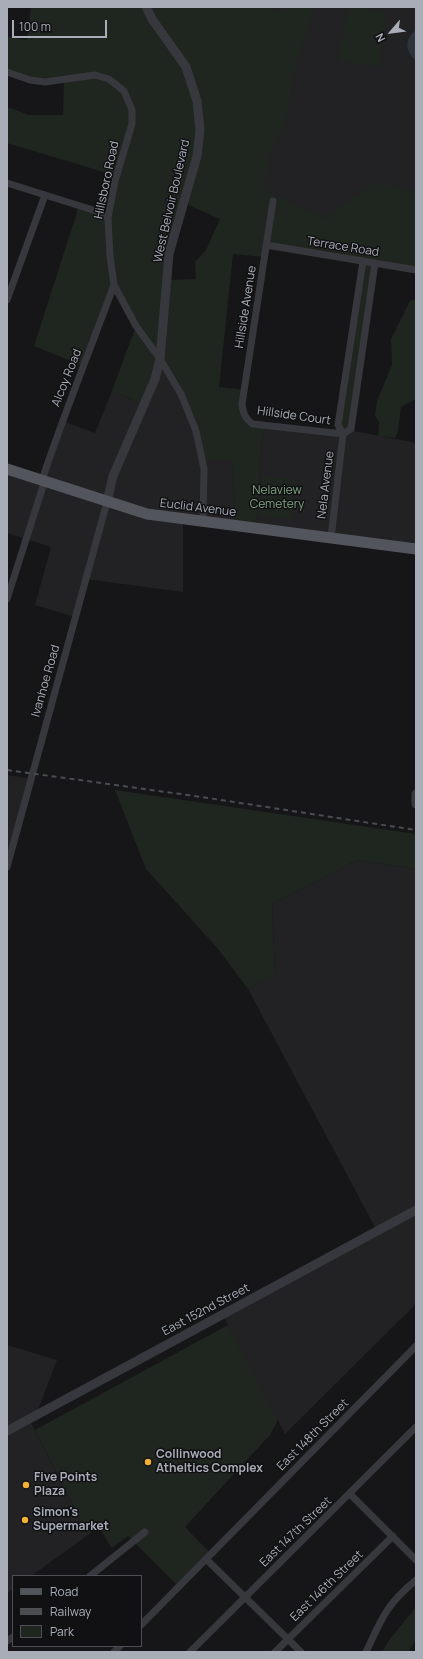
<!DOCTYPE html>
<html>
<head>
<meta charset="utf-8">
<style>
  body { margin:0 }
  #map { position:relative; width:423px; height:1659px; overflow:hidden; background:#161618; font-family:Manrope,sans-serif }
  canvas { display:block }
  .frame { position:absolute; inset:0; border:8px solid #a8adb8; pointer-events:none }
  .legend { position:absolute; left:12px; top:1575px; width:130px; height:72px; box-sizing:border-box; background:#111113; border:1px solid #4d4f55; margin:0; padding:5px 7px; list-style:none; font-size:12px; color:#a8adb8 }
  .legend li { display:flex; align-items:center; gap:8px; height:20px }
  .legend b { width:20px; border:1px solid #4d4f55 }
  .north { position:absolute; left:371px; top:12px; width:40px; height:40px; -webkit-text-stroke:3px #111113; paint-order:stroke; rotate:242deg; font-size:11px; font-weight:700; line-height:16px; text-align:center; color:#a8adb8 }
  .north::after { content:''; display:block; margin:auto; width:14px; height:18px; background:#a8adb8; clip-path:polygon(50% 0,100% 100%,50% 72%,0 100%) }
  .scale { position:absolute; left:12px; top:20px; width:95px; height:18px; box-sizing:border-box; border:2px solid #a8adb8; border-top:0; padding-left:5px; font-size:12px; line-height:14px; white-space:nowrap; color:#a8adb8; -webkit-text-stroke:3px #111113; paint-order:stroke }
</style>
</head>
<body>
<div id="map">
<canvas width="423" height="1659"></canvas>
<div class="frame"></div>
<ul class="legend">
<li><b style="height:5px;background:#53555c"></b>Road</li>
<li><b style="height:5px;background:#4a4c52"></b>Railway</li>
<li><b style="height:11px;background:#1e261f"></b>Park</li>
</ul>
<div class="north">N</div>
<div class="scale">100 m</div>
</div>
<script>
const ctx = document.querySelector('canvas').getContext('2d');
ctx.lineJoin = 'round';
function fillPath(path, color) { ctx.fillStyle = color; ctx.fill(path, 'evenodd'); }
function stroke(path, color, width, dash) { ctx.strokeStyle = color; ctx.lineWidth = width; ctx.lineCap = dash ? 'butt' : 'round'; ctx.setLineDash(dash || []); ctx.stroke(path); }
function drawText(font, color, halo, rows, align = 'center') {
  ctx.font = font + ' Manrope,sans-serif'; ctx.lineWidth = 3; ctx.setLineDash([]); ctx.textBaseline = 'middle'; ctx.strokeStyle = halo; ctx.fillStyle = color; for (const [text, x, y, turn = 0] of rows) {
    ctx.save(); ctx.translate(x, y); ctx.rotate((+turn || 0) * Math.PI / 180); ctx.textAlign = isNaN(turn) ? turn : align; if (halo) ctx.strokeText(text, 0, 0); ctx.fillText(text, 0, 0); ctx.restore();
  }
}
fillPath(new Path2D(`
  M180 7H416V265L232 183Z
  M160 359 233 460 235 525 183 519V592L86 579 75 617 35 605 51 547 7 533V469L42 479 62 421 95 433 112 391 144 405Z
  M263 425 349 430 416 443V549L256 528Z
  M7 775 31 779 7 867Z
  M357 860 416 869V1304L285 1434 222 1314 377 1231 248 989 275 973 272 904Z
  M7 1345 57 1360 36 1415 29 1419 88 1535 31 1576H13V1589L7 1594Z`), '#222225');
fillPath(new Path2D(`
  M31 7H266L282 12 284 7H312L311 22 299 54 292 81 289 106 282 133 271 150 264 185 273 196 326 218 372 184 396 185 399 189 416 192V270L375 263 351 429 343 434 338 425 363 261 266 245 264 257 233 254 219 387 244 390 242 404 248 421 263 425 256 528 235 525 233 460H202L196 431 160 360 144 405 112 391 136 326 114 286 84 366 34 346 79 206 108 218 117 176 7 143V107L29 115H63L64 79 45 82 7 72V37L27 40ZM184 203 220 219 206 250 195 262 196 279 167 280Z
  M347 7H357L387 12 379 67 339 61Z
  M416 299V399L401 407 398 431 395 438 378 436 379 422 375 416 377 401 392 365 391 339 410 301Z
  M263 476 295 479 292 519 260 517Z
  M115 790 416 834V869L357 860 272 904 275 974 248 989 219 950 146 869Z
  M228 1325 278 1420 270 1435 185 1527 211 1554 179 1587 128 1536 112 1548 98 1526 88 1535 35 1430Z
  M416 1607V1638L409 1652H382L390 1639Z`), '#1e261f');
fillPath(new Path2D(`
  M416 30V60C404 52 405 38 416 30Z`), '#2c353c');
stroke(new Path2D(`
  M7 72 30 80 45 82 95 75 109 79 124 91 132 110V124L115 181 108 218 110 256 114 285 136 326 160 359 181 394 196 431 204 469 203 521
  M7 183 96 211 108 218
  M273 201 242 404C243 413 245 419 253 424L343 434 331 538
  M266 245 416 270
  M363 261 338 425 343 434 351 429 375 263
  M7 300 45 195
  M42 480C64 414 90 350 114 285
  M7 599 45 480
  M7 867 107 502
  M350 1494 416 1560
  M206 1559 301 1652
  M90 1576 145 1532
  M141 1625 416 1346
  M7 1641 13 1637
  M114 1652 120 1646
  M190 1652 416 1427
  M275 1652 393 1536
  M366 1652C382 1618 386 1605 416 1580`), '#37383d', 7);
stroke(new Path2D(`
  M107 502 113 476 155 379 160 359 169 254 197 156 200 130 197 101 186 67 152 19 146 7
  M416 794V804
  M7 1431 416 1210`), '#37383d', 9);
stroke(new Path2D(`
  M7 469 147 514 416 549`), '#53555c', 11);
stroke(new Path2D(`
  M7 770 195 796 416 830`), '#4a4c52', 2, [5, 4]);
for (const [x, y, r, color] of [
  [148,1462,4,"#f2b134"],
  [26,1485,4,"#f2b134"],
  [25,1520,4,"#f2b134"]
]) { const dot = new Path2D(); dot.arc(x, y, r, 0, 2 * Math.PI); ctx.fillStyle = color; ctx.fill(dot); stroke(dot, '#111113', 1.5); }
drawText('12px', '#a8adb8', '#111113', [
  ["Hillsboro Road",107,180,-78],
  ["West Belvoir Boulevard",172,201,-77],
  ["Terrace Road",343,247,9],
  ["Hillside Avenue",246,307,-81],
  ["Alcoy Road",67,378,-68],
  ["Hillside Court",294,416,8],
  ["Nela Avenue",326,485,-83],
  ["Euclid Avenue",198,508,7],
  ["Ivanhoe Road",46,681,-74],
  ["East 152nd Street",206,1310,-28],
  ["East 148th Street",313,1435,-45],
  ["East 147th Street",296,1532,-44],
  ["East 146th Street",327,1586,-44]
]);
drawText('12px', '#7fa381', '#111113', [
  ["Nelaview",277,491],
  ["Cemetery",277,505]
]);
drawText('bold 12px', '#a8adb8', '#111113', [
  ["Collinwood",156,1455],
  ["Atheltics Complex",156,1469],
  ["Five Points",34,1478],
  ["Plaza",34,1492],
  ["Simon's",33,1513],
  ["Supermarket",33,1527]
], 'left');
</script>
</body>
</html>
